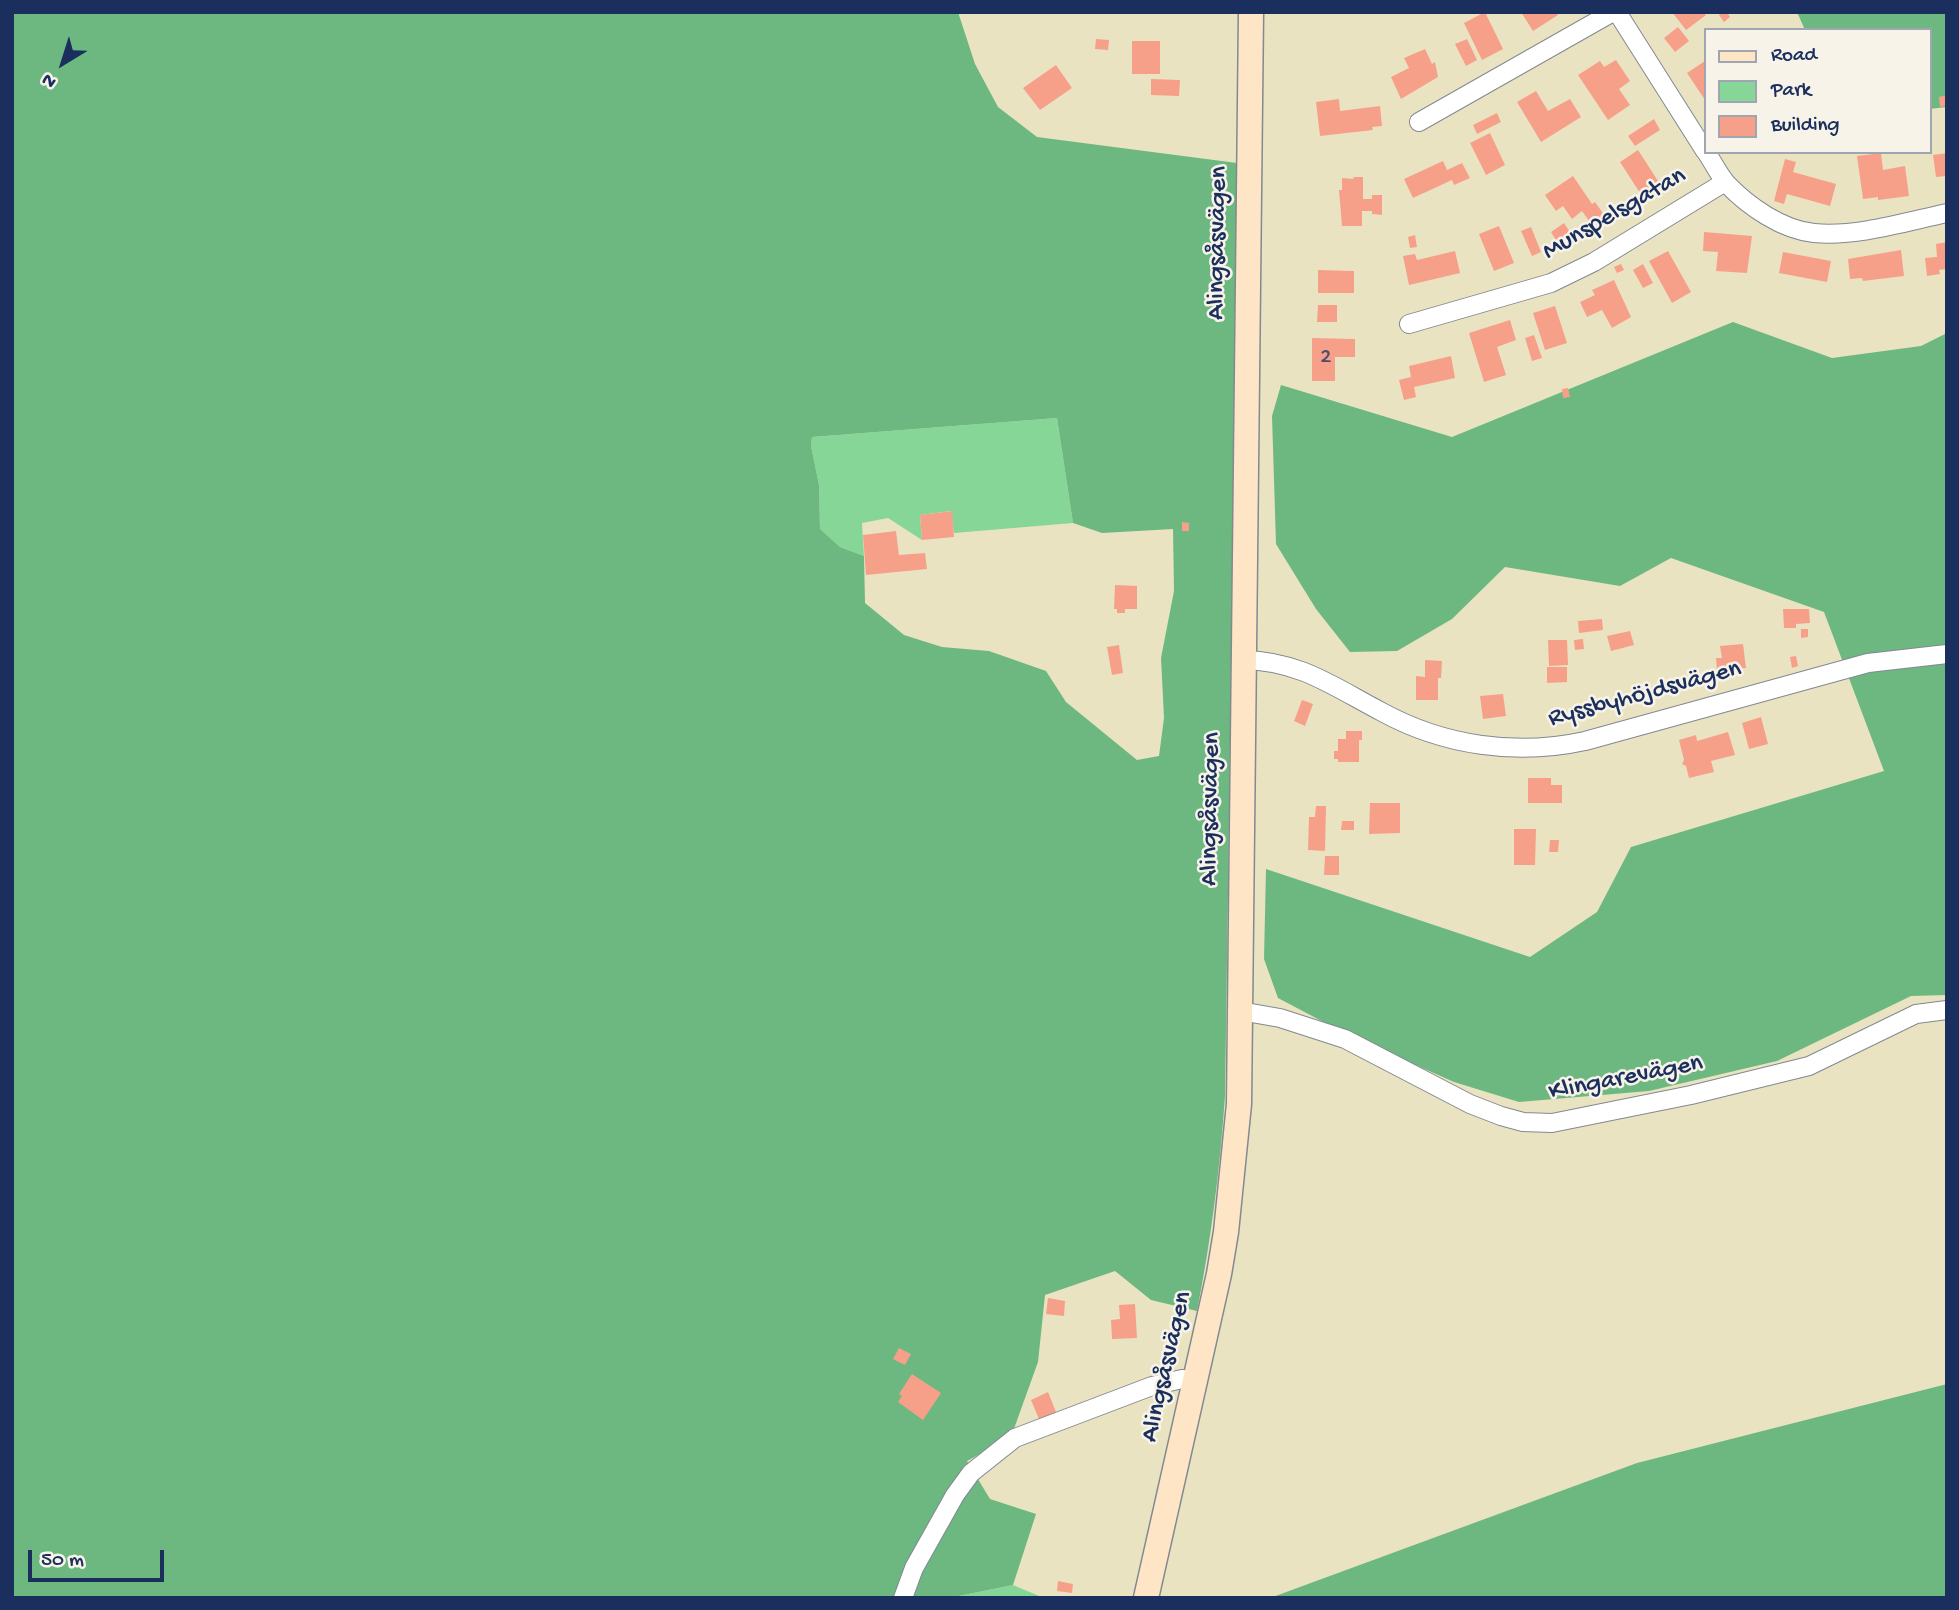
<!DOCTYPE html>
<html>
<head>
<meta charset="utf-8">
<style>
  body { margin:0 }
  #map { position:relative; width:1959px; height:1610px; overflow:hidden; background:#eae3c1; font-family:"Gochi Hand",sans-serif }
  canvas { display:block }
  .frame { position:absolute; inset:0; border:14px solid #1b2f5e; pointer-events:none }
  .legend { position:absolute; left:1704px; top:28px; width:228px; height:126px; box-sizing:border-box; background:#f7f3e8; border:2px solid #9fa5b1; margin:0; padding:9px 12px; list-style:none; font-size:21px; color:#1b2f5e }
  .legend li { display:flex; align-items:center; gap:14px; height:35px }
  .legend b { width:35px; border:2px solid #9fa5b1 }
  .north { position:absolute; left:28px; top:28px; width:70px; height:70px; -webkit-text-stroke:5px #f7f3e8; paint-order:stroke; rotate:218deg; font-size:19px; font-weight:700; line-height:28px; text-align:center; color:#1b2f5e }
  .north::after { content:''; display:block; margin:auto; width:24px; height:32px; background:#1b2f5e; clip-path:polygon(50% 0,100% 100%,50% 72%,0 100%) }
  .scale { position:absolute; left:28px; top:1550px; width:136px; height:32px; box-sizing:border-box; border:4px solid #1b2f5e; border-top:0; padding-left:9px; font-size:21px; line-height:24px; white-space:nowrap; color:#1b2f5e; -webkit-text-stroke:5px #f7f3e8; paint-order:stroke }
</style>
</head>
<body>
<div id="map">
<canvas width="1959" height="1610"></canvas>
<div class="frame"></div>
<ul class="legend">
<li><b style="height:9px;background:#fde5c5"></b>Road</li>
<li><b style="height:19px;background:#86d797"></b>Park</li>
<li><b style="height:19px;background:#f6a08a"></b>Building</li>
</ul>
<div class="north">N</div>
<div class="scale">50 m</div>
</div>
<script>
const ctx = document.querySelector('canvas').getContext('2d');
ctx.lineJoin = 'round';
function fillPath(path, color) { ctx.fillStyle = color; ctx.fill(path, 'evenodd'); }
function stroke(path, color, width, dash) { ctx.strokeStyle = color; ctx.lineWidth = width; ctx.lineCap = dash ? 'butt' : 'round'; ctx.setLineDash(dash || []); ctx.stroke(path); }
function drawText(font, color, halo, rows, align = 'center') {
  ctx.font = font + ' "Gochi Hand",sans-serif'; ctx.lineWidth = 5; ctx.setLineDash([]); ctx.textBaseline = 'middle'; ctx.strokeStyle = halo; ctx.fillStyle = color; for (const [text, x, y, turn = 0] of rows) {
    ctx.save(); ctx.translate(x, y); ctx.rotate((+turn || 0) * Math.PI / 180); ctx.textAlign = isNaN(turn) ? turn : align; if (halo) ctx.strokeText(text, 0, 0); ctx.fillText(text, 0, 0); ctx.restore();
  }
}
fillPath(new Path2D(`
  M1057 418 1073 523 954 533 951 511 920 515 922 540 888 518 862 523 864 556 840 547 820 529 819 485 811 446 812 437Z
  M1013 1585 1044 1598H949Z`), '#86d797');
fillPath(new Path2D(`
  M12 12H958L975 64 998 107 1037 137 1237 163C1233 474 1230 785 1225 1096 1220 1169 1211 1240 1197 1311L1151 1300 1115 1271 1045 1295 1038 1362 1011 1437 967 1461 990 1499 1036 1514 1013 1585 949 1598H12ZM1057 418 1073 523 1102 533 1173 529 1174 591 1161 658 1164 718 1159 756 1137 760 1066 702 1046 671 989 651 942 647 904 635 865 603 864 556 840 547 820 529 819 485 811 446 812 437Z
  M1797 12H1947V107L1929 109V30H1805Z
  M1733 322 1832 358 1921 346 1947 333V995L1911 996 1777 1061 1649 1091 1519 1102 1454 1082 1350 1036 1278 998 1264 959 1266 869 1530 957 1597 912 1631 847 1884 771 1824 612 1671 558 1620 586 1505 567 1452 619 1397 651 1350 652 1316 609 1276 544 1272 416 1281 385 1452 437Z
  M1947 1384V1598H1270L1637 1463Z`), '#6cb880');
fillPath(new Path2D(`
  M1485 12 1503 49 1482 60 1464 23Z
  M1521 12H1556L1558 15 1533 31Z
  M1672 12H1703L1706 15 1686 30Z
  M1722 12H1727L1730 17 1724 22 1719 15Z
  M1678 27 1689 41 1675 52 1664 38Z
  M1096 39 1109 40 1108 50 1095 49Z
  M1467 39 1477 60 1466 66 1455 44Z
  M1132 41H1160V74H1132Z
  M1425 49 1432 64 1435 62 1438 77 1401 99 1391 77 1409 68 1404 58Z
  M1616 60 1630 81 1619 89 1630 105 1608 120 1578 75 1600 61 1604 67Z
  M1705 61V100L1687 73Z
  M1056 65 1072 88 1040 110 1023 88Z
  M1151 79 1180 80 1179 96 1151 95Z
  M1536 91 1548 111 1570 99 1581 117 1541 142 1517 102Z
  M1947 95V106L1940 107 1939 97Z
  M1339 99 1340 111 1380 106 1382 126 1372 127 1373 130 1320 136 1316 102Z
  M1497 113 1501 122 1477 134 1473 125Z
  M1654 119 1660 130 1635 146 1628 136Z
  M1490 133 1505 165 1486 175 1470 143Z
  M1638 150 1660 184 1642 196 1620 162Z
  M1881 153 1883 170 1905 166 1909 196 1878 200V197L1863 199 1857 156Z
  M1947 153V176L1936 177 1933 155Z
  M1785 159 1796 162 1793 172 1836 184 1830 206 1787 194 1784 204 1774 201Z
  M1443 161 1447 170 1462 163 1470 178 1454 185 1452 180 1413 198 1404 179Z
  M1573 176 1592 204 1595 202 1605 216 1592 225 1582 211 1572 219 1563 206 1556 211 1545 195Z
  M1353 177H1363V199H1372V195H1382V215L1372 214V211H1362V226H1342L1339 190H1342V178L1354 179Z
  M1564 223 1574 238 1560 247 1551 232Z
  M1499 226 1514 263 1494 271 1479 234Z
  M1531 227 1541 252 1532 256 1521 231Z
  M1704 232 1752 236 1747 273 1716 271 1718 252 1703 251Z
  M1415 235 1417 247 1410 248 1408 237Z
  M1947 242V269L1939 270 1940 274 1927 276 1925 258 1937 257 1936 244Z
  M1901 250 1904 276 1863 281 1862 278 1850 279 1848 259Z
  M1455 251 1460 273 1409 285 1403 256 1415 254 1417 260Z
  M1668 251 1691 292 1672 303 1649 261Z
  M1783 252 1831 261 1827 282 1779 273Z
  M1621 264 1624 270 1617 273 1614 267Z
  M1643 264 1653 283 1643 288 1633 270Z
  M1318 270 1354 271V293H1318Z
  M1614 280 1631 317 1612 328 1602 310 1587 317 1580 302 1595 295 1592 290Z
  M1318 305H1337V322H1317Z
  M1555 306 1567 343 1545 350 1533 313Z
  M1510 320 1516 340 1497 347 1506 375 1484 382 1469 333Z
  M1534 335 1542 358 1532 361 1525 338Z
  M1312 338 1355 339V357H1335V381H1312Z
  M1451 356 1455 378 1414 387 1416 397 1404 400 1399 380 1411 377 1409 366Z
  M1568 388 1570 397 1563 398 1562 389Z
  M952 511 954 537 922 540 920 515Z
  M1182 522 1189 523V531H1182Z
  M896 531 899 555 925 553 927 569 866 575 863 535Z
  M1115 585 1137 586V609H1125V613H1117V609H1114Z
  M1783 609H1809L1810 623 1796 624V628H1784Z
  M1602 619 1603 630 1579 633 1578 621Z
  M1801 629H1808V637L1801 638Z
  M1630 631 1634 645 1611 651 1607 636Z
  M1583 639 1584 649 1575 650 1574 640Z
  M1548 640H1567L1568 665 1549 666Z
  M1743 644 1746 668 1717 670 1716 658H1722L1720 646Z
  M1119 645 1123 673 1112 675 1107 647Z
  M1796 656 1798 666 1792 668 1790 657Z
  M1425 660 1442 661 1441 678H1438V700H1416V676L1425 677Z
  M1547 667H1567V682L1547 683Z
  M1503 694 1506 716 1483 719 1480 696Z
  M1302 700 1313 704 1305 726 1294 721Z
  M1761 717 1768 744 1749 749 1742 723Z
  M1346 731H1362V740H1359V762H1338V759H1334V751H1338V739H1346Z
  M1728 732 1735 755 1711 761 1714 772 1689 778 1686 766 1682 764 1684 760 1679 740 1696 735 1697 741Z
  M1528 778H1551V785H1562V803H1528Z
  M1370 803H1400V833L1369 834Z
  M1316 806H1326L1325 851 1308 850 1309 817H1315Z
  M1342 821H1354V830H1341Z
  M1514 829H1536L1535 865H1514Z
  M1550 840H1559L1558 852H1549Z
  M1325 856H1339V875H1324Z
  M1048 1298 1065 1301 1064 1316 1046 1314Z
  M1135 1304 1137 1338 1112 1339 1111 1320 1120 1319 1119 1305Z
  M899 1348 911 1354 905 1365 893 1359Z
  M912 1374 941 1393 923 1420 898 1402 902 1396 899 1394Z
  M1048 1392 1058 1417 1041 1424 1031 1400Z
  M1058 1581 1073 1584 1072 1593 1057 1591Z`), '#f6a08a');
const minor = new Path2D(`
  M1617 12 1705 151
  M1419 122 1613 12
  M1706 152C1713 162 1719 175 1727 184 1748 206 1782 230 1814 233 1857 237 1905 222 1947 213
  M1409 324 1551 283 1594 262 1725 182
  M1244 660C1300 661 1334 687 1382 712 1444 746 1517 756 1585 741L1868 663 1947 654
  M1240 1011 1280 1018 1345 1039 1470 1104 1501 1116 1523 1122 1552 1123 1691 1095 1809 1066 1916 1014 1947 1010
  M903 1598 914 1568 955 1495 971 1473 1015 1438 1152 1386 1182 1379 1195 1381`);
const secondary = new Path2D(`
  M1146 1598 1219 1274 1226 1232 1239 1104 1251 12`);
stroke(minor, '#828990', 20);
stroke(secondary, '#828990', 27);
stroke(minor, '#fff', 18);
stroke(secondary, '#fde5c5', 24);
drawText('23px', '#524b69', null, [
  ["2",1326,358]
]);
drawText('26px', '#1b2f5e', '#f7f3e8', [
  ["Munspelsgatan",1615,215,-30],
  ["Alingsåsvägen",1219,243,-89],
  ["Ryssbyhöjdsvägen",1645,695,-15],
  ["Alingsåsvägen",1212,809,-89],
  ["Klingarevägen",1626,1079,-11],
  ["Alingsåsvägen",1168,1367,-77]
]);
</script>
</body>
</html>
